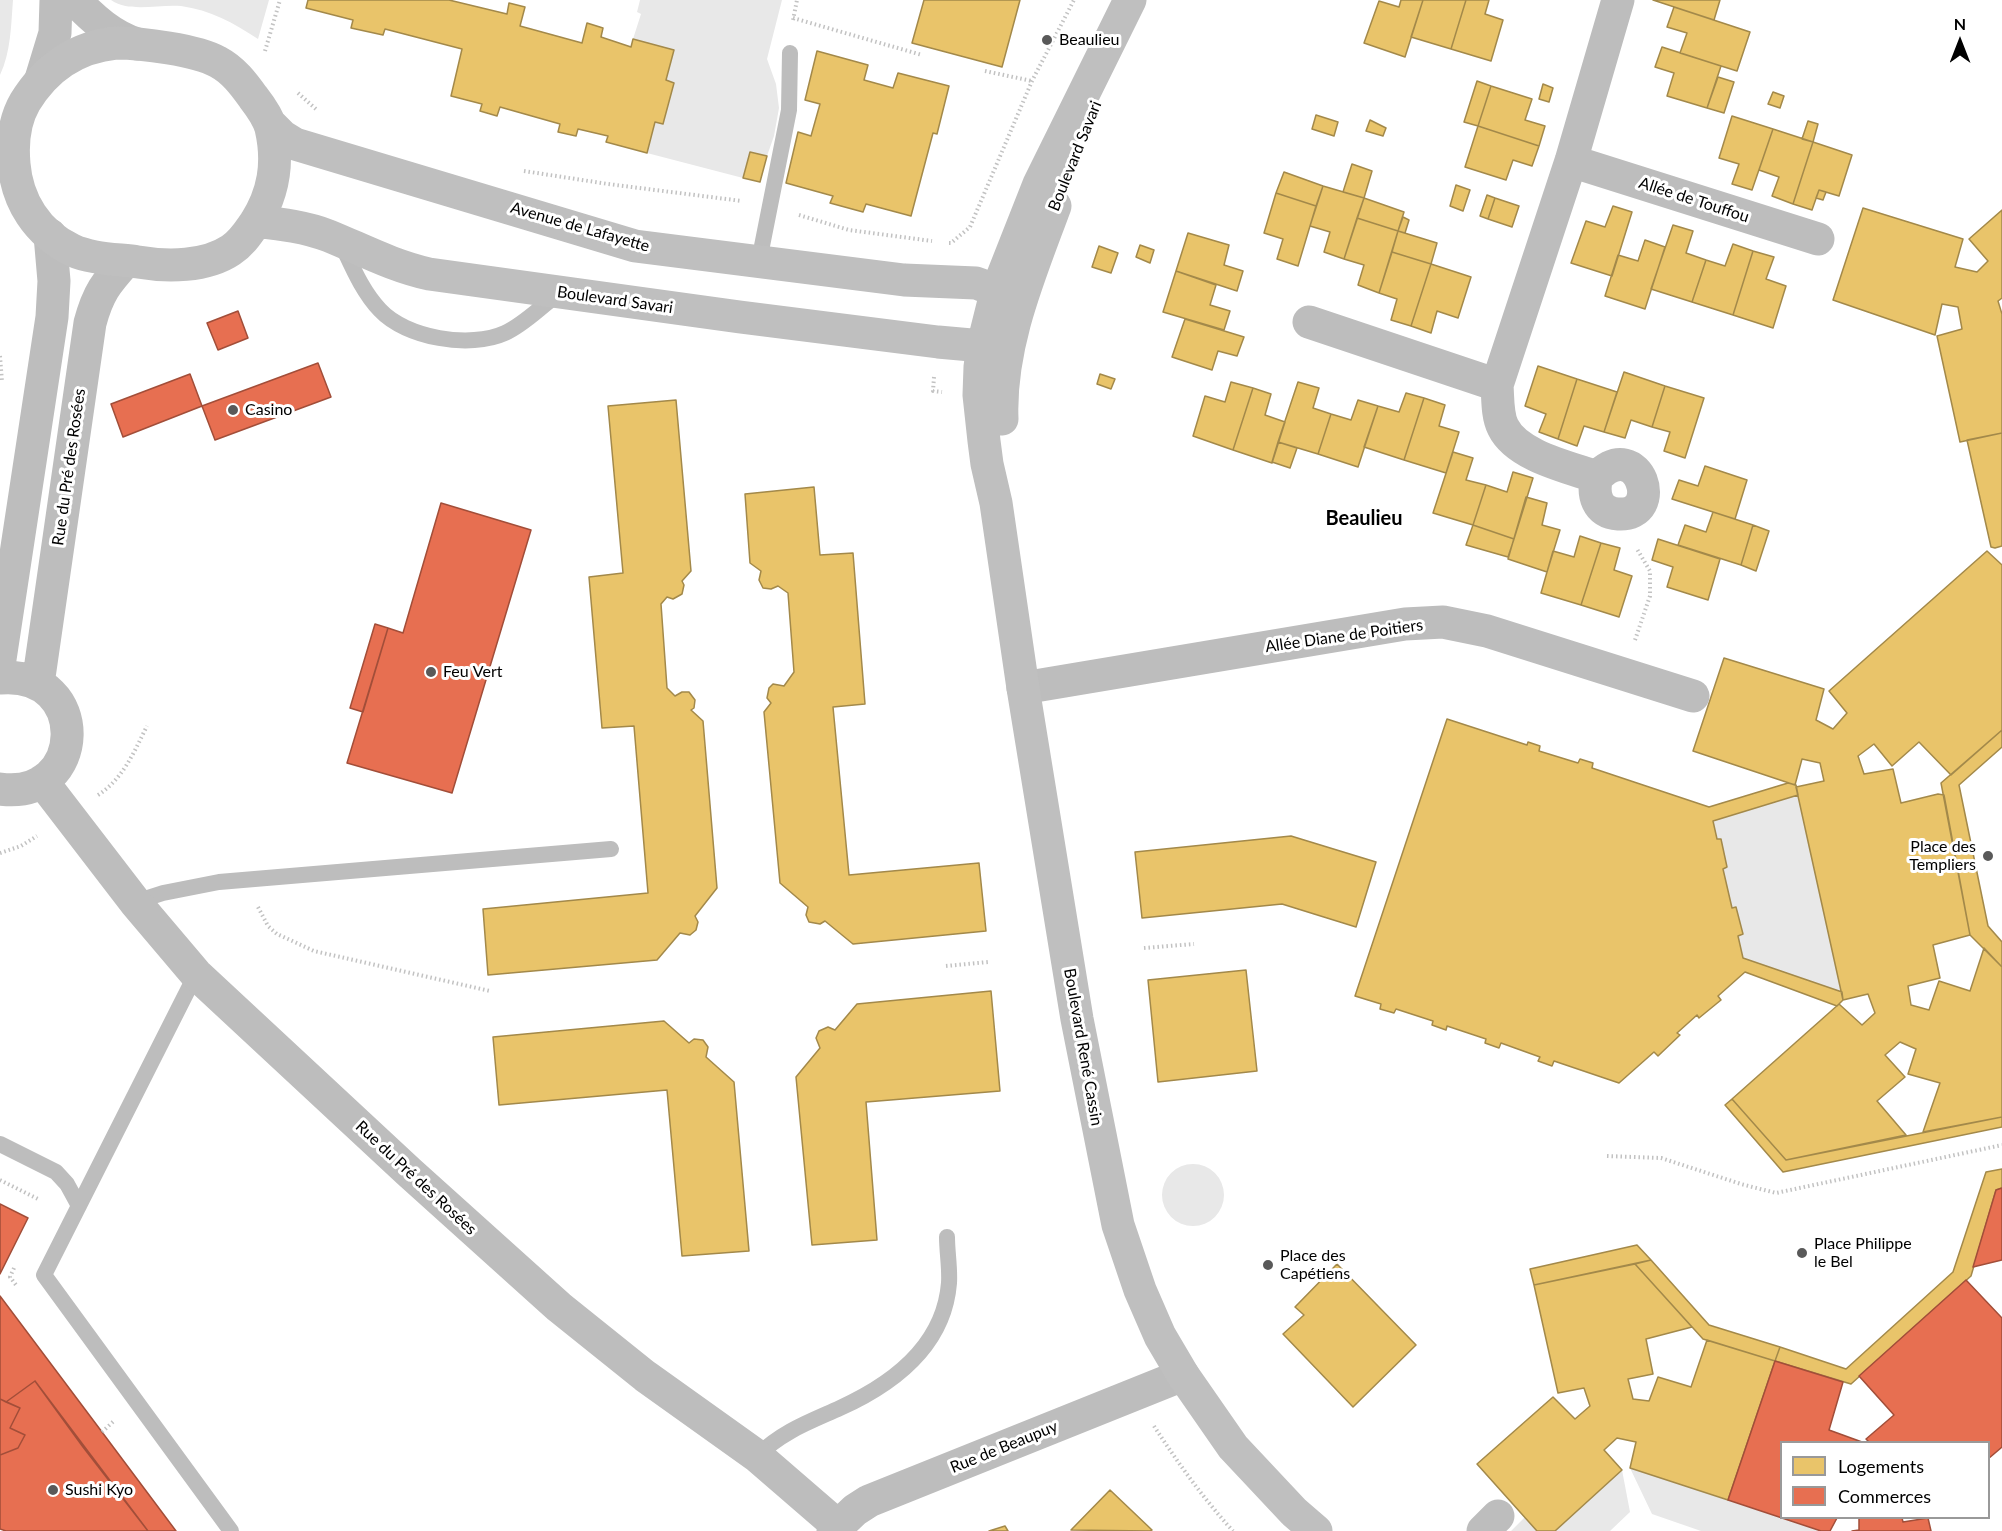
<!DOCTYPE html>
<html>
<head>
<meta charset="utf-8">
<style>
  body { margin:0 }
  #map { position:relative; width:2002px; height:1531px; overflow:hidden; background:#fff; font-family:Lato,sans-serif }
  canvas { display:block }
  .legend { position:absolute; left:1780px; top:1441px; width:210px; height:78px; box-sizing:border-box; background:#fff; border:2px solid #999; margin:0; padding:8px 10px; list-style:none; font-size:18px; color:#000 }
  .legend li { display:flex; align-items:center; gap:12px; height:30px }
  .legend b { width:30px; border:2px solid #999 }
  .north { position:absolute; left:1930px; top:12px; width:60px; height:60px; -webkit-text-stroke:4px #fff; paint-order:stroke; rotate:0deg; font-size:16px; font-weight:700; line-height:24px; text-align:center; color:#000 }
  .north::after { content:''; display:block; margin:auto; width:21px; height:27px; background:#000; clip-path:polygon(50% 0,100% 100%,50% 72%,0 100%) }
</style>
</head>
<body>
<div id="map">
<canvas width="2002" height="1531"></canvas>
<ul class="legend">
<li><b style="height:16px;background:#e9c46a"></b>Logements</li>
<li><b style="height:16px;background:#e76f51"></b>Commerces</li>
</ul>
<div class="north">N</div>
</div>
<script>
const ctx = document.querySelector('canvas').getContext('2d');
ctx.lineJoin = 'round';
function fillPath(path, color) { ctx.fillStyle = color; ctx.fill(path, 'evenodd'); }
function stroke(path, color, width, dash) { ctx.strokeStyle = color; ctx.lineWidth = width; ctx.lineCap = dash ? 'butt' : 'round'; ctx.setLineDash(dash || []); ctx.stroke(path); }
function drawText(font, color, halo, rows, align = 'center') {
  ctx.font = font + ' Lato,sans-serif'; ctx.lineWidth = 6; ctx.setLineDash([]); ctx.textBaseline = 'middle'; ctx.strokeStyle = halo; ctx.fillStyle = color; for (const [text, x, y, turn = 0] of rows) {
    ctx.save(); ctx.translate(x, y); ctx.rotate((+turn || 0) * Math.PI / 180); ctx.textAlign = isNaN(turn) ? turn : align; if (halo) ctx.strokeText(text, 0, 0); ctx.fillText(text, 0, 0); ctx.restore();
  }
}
fillPath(new Path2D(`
  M0 0H13C11 25 11 52 0 75Z
  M111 0H269L258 39C234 23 210 10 181 6 159 4 129 13 111 0Z
  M640 0H782L767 59 776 84 779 108 774 136 767 156 750 152 743 178 647 153 655 122 663 124 674 83 666 80 674 50 633 39 641 14 637 12Z
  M1798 795 1842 992 1743 958 1738 936 1743 934 1736 907 1732 908 1723 869 1727 867 1721 839H1717L1713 821Z
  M1162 1195a31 31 0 1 1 62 0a31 31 0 1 1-62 0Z
  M1630 1468 1821 1531H1701L1652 1514Z
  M1622 1470 1630 1512 1610 1531H1555Z
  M1525 1517 1537 1531H1511Z`), '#e8e8e8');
const homes = new Path2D(`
  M308 0H449L507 14 509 3 525 7 520 26 582 43 587 23 603 28 601 37 631 47 633 39 674 50 666 80 674 83 663 124 655 122 647 153 606 142 608 136 578 129 576 136 558 132 560 124 500 107 497 116 480 111 482 104 451 96 462 49 385 29 383 35 351 28 353 20 306 8Z
  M924 0H1020L1002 67 912 43Z
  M1401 0H1423L1405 57 1364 43 1379 1 1399 7Z
  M1423 0H1466L1451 49 1411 37Z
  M1466 0H1489L1485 14 1503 20 1491 61 1451 49Z
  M1653 0H1720L1714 20Z
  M1674 7 1750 32 1737 71 1680 53 1687 33 1667 27Z
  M1662 47 1721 66 1707 108 1667 96 1674 73 1655 67Z
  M817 51 868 65 864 80 893 88 898 73 949 86 937 134 933 133 911 216 866 204 863 212 830 203 833 196 786 183 798 132 811 136 820 104 805 100Z
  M1718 77 1734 82 1724 113 1707 108Z
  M1477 81 1491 86 1478 126 1464 122Z
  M1543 84 1553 88 1549 102 1539 99Z
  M1491 86 1532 99 1525 120 1545 126 1539 146 1478 126Z
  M1773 92 1784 96 1780 108 1768 104Z
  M1316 115 1338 122 1334 136 1312 129Z
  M1732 116 1773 129 1752 190 1732 184 1739 164 1719 158Z
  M1370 120 1386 128 1383 136 1366 131Z
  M1808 121 1818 124 1813 142 1802 139Z
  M1478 126 1539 146 1532 166 1513 160 1506 180 1465 167Z
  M1773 129 1813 142 1793 204 1772 196 1779 177 1759 170Z
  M1813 142 1852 155 1839 196 1819 190 1812 210 1793 204Z
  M750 152 767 156 760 182 743 178Z
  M1352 164 1372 171 1364 198 1343 192Z
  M1284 172 1323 186 1316 206 1276 193Z
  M1456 185 1470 190 1463 211 1450 206Z
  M1323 186 1364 198 1344 259 1324 252 1330 232 1310 226Z
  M1819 190 1826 192 1823 200 1816 198Z
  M1276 193 1316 206 1298 266 1277 259 1283 239 1264 233Z
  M1487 195 1495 198 1488 219 1480 216Z
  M1364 198 1404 212 1398 231 1357 218Z
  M1495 198 1519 206 1512 227 1488 219Z
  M1613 206 1632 212 1612 276 1571 263 1586 221 1605 227Z
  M1863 208 1963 239 1955 267 1977 272 1988 261 1969 239 2002 210V298L1998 301 2002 314V433L1960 442 1937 336 1962 329 1958 307 1942 304 1935 335 1833 300Z
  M1403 217 1409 220 1405 233 1398 231Z
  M1357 218 1398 231 1379 293 1358 285 1364 265 1344 259Z
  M1673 225 1693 231 1686 253 1706 260 1692 302 1651 289Z
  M1398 231 1437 243 1431 264 1392 252Z
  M1188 233 1229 245 1224 265 1243 271 1237 291 1176 271Z
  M1645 240 1665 247 1645 309 1605 296 1618 255 1638 261Z
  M1733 244 1753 251 1733 315 1692 302 1706 260 1725 266Z
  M1140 245 1154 250 1150 263 1136 257Z
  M1099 246 1118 253 1111 273 1092 267Z
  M1753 251 1774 257 1766 279 1786 286 1773 328 1733 315Z
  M1392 252 1431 264 1411 326 1391 320 1397 299 1379 293Z
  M1431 264 1471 277 1458 318 1437 311 1431 333 1411 326Z
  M1176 271 1216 285 1210 305 1230 311 1224 330 1163 312Z
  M1185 319 1244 337 1237 356 1218 351 1212 370 1172 357Z
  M1538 366 1577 379 1558 439 1539 432 1546 414 1525 406Z
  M1624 372 1665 386 1652 427 1631 420 1625 438 1604 432Z
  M1100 374 1115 379 1111 389 1097 384Z
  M1577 379 1617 392 1604 432 1584 426 1577 446 1558 439Z
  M1231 382 1253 388 1233 450 1193 436 1205 396 1225 402Z
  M1298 382 1319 388 1313 408 1331 414 1318 454 1278 442Z
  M1665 386 1704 398 1685 458 1664 451 1670 432 1652 427Z
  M1253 388 1271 394 1265 415 1285 422 1272 463 1233 450Z
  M1406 393 1424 398 1404 460 1364 447 1378 406 1399 412Z
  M1424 398 1445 405 1439 426 1459 432 1446 473 1404 460Z
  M676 400 691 571 682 581 684 585 682 594 673 599 667 597 661 604 667 688 675 696 682 692H689L695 700 694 708 691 710 703 721 717 888 695 916 698 922 696 930 690 935 680 933 657 960 488 975 483 909 648 893 634 726 602 728 589 577 623 573 608 406Z
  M1358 400 1378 406 1358 467 1318 454 1331 414 1351 420Z
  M2002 433V546L1995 548 1991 547 1967 440Z
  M1278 442 1297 448 1290 468 1272 462Z
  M1453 452 1473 458 1466 480 1486 485 1473 525 1433 513Z
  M1705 466 1747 480 1735 519 1672 499 1679 480 1698 486Z
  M1513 472 1533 478 1514 539 1473 525 1486 485 1507 492Z
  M814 487 820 555 853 553 865 704 833 707 849 875 979 863 986 931 853 944 825 921 820 924 809 922 806 915 808 907 780 883 764 712 771 703 767 698 769 688 773 684 784 686 794 672 788 593 778 586 771 589 763 588 759 580 761 571 750 563 745 494Z
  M1526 497 1547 503 1542 525 1560 530 1547 572 1508 559Z
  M1713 512 1753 525 1741 565 1678 545 1685 525 1706 532Z
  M1473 525 1514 539 1508 557 1466 545Z
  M1753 525 1769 531 1756 571 1741 565Z
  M1580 536 1601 543 1581 605 1541 593 1553 551 1574 557Z
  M1658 539 1720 559 1708 600 1667 587 1673 567 1652 560Z
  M1601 543 1620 548 1614 570 1632 576 1619 617 1581 605Z
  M1987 551 2002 565V730L1951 775 1919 742 1892 766 1874 744 1858 756 1864 774 1893 769 1901 803 1938 794 1944 795 1970 935 1933 945 1940 978 1908 986 1911 1005 1929 1010 1939 981 1970 991 1984 948 2002 967V1117L1923 1132 1940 1083 1908 1074 1916 1049 1900 1042 1885 1055 1905 1077 1877 1101 1906 1135 1786 1160 1732 1099 1839 1004 1862 1025 1875 1013 1868 994 1843 1000 1796 787 1824 781 1820 763 1802 759 1795 785 1693 751 1724 658 1824 689 1816 720 1833 729 1847 713 1829 691Z
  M1447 719 1527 745 1528 742 1540 746 1539 751 1578 763 1580 759 1593 763 1592 768 1709 807 1788 783 1796 785 1798 795 1713 821 1717 839H1721L1727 867 1723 869 1732 908 1736 907 1743 934 1738 936 1743 958 1842 992 1843 1000 1837 1006 1745 972 1718 996 1721 1000 1699 1018 1697 1015 1677 1033 1680 1035 1658 1056 1654 1052 1619 1083 1554 1061 1552 1066 1538 1061 1540 1057 1501 1043 1499 1048 1485 1043 1486 1039 1447 1026 1446 1030 1432 1025 1433 1021 1396 1009 1394 1013 1380 1009 1381 1004 1355 996Z
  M2002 730V747L1959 785 1988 926 2002 942V967L1970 935 1941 783Z
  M1291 836 1376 862 1356 927 1282 904 1142 918 1135 852Z
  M1246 970 1257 1071 1158 1082 1148 980Z
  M991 991 1000 1091 866 1102 877 1240 812 1245 796 1077 820 1048 816 1038 819 1031 828 1027 835 1030 857 1004Z
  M664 1021 689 1043 694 1039 703 1040 708 1047 706 1057 734 1082 749 1251 682 1256 667 1090 499 1105 493 1037Z
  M1732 1099 1786 1160 2002 1117V1127L1783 1172 1725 1105Z
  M2002 1169V1188L1996 1190 1971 1276 1851 1384 1775 1361 1780 1347 1846 1369 1953 1272 1986 1172Z
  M1637 1245 1651 1260 1534 1285 1530 1269Z
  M1651 1260 1709 1325 1780 1347 1775 1361 1703 1339 1635 1264Z
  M1337 1264 1416 1345 1353 1407 1283 1334 1304 1315 1295 1307Z
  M1635 1264 1692 1327 1646 1339 1653 1374 1628 1379 1633 1399 1649 1401 1658 1377 1691 1387 1707 1340 1775 1361 1728 1500 1630 1468 1636 1442 1617 1438 1604 1450 1622 1470 1555 1531H1537L1477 1464 1553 1397 1575 1419 1590 1406 1584 1388 1558 1393 1534 1285Z
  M1110 1490 1152 1530 1150 1531 1071 1530Z
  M1005 1526 1008 1531H989Z`);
fillPath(homes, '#e9c46a');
stroke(homes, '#a3894a', 1.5);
const shops = new Path2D(`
  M238 311 248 338 218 350 207 323Z
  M318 363 331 397 215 440 202 406Z
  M190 374 202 406 123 437 111 404Z
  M441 503 531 530 452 793 347 763 388 628 403 633Z
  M375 624 388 628 363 712 350 708Z
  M2002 1188V1260L1973 1267 1996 1190Z
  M0 1204 28 1218 0 1274Z
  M1966 1280 2002 1318V1447L1988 1459V1442H1869L1866 1439 1894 1415 1859 1376Z
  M0 1296 102 1432 176 1531H148L35 1381 6 1402 0 1399Z
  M1775 1361 1843 1382 1829 1430 1862 1442H1782V1518H1837L1830 1531H1821L1728 1500Z
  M35 1381 83 1447 148 1531H6L0 1529V1455L18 1448 25 1435 10 1428 20 1408 6 1402Z
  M0 1399 20 1408 10 1428 25 1435 18 1448 0 1455Z
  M1859 1518H1902L1903 1522 1928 1518 1931 1531H1852L1859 1530Z`);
fillPath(shops, '#e76f51');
stroke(shops, '#a24e39', 1.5);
stroke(new Path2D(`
  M793 18 922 55
  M793 20 797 0
  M265 51 280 0
  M985 71 1032 81
  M298 93 317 110
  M524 171 608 184 742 201
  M799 215 849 230 932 241
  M949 243H951L970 227 1032 81 1074 0
  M0 356 2 382
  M934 377 933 391 942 392
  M1635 640 1650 596V571L1637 549
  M98 795C123 779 134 752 147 726
  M0 853 21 846 37 836
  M258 907 268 926 277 934 314 951 490 991
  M1144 948 1194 944
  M946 966 988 962
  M1607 1156 1661 1158 1741 1184 1776 1193 2002 1145
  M0 1180 40 1200
  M14 1268 10 1277 16 1285
  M1154 1426C1178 1463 1203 1498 1233 1531
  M102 1432 115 1420`), '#c2c2c2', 4, [1.5, 3]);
stroke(new Path2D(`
  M341 243C352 266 362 291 380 310 406 338 470 349 505 333 525 324 541 306 560 293
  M759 261 789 110 790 53
  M135 902 163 893 219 882 611 849
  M196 974 44 1275 231 1531
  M0 1144 56 1172 67 1184 79 1206
  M757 1456C783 1431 809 1422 840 1408 893 1384 944 1346 949 1283 950 1268 947 1252 947 1237`), '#bdbdbd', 16);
stroke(new Path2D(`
  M75 0C93 19 112 36 137 44
  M41 79 55 33 56 0
  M1571 161 1818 239
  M1309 322 1497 385 1571 161 1618 0
  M1497 385C1498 398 1497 415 1503 427 1517 456 1568 467 1597 477 1592 494 1597 513 1618 514 1666 517 1639 434 1597 477
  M0 659 52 317 54 281 50 235
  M0 678C92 670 87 801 0 789
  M38 684 90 323C98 293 106 283 126 261
  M1023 688 1405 624 1443 622 1487 631 1693 696
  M42 781 135 902 196 974 409 1172 559 1307 645 1376 757 1456 838 1526
  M833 1531 855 1510 869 1501 1183 1375
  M1483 1531 1498 1516`), '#bdbdbd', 33);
stroke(new Path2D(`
  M1130 0 1039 184 996 293 983 345 980 367 979 395 984 441 987 464 996 503 1023 688 1077 1019 1118 1225 1140 1290 1160 1336 1183 1375 1233 1447 1294 1512 1316 1531
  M116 43C141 43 197 50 218 62 233 70 243 83 253 97 260 106 268 117 271 128 279 163 274 193 255 223 248 233 242 243 231 250 206 267 167 267 138 262 117 259 91 259 72 250 37 233 17 201 14 164 12 142 14 121 25 102 45 69 76 47 116 43Z
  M270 124 282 136 295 144 635 246 904 280 976 283C1003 291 1006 308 1012 333
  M256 221C281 224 306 227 329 236 363 250 393 266 429 274L740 317 938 342 1005 348
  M1002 419C999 345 1030 274 1055 206`), '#bfbfbf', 33);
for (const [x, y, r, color] of [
  [1047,40,6,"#595959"],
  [233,410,6,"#595959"],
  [431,672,6,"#595959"],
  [1988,856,6,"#595959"],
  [1802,1253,6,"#595959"],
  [1268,1265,6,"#595959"],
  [53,1490,6,"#595959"]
]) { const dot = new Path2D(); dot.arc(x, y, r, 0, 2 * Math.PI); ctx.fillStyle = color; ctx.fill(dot); stroke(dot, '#fff', 2); }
drawText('16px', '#000', '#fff', [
  ["Beaulieu",1059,40],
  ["Casino",245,410],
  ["Feu Vert",443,672],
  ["Place des",1976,847,"right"],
  ["Templiers",1976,865,"right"],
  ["Place Philippe",1814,1244],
  ["le Bel",1814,1262],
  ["Place des",1280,1256],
  ["Capétiens",1280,1274],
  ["Sushi Kyo",65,1490]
], 'left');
drawText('16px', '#000', '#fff', [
  ["Boulevard Savari",1075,156,-68],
  ["Allée de Touffou",1694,200,18],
  ["Avenue de Lafayette",580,227,16],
  ["Boulevard Savari",615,300,8],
  ["Rue du Pré des Rosées",69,467,-82],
  ["Allée Diane de Poitiers",1344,636,-8],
  ["Boulevard René Cassin",1083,1047,80],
  ["Rue du Pré des Rosées",416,1178,43],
  ["Rue de Beaupuy",1004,1447,-22]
]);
drawText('bold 20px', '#000', '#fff', [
  ["Beaulieu",1364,519]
]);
</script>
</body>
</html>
